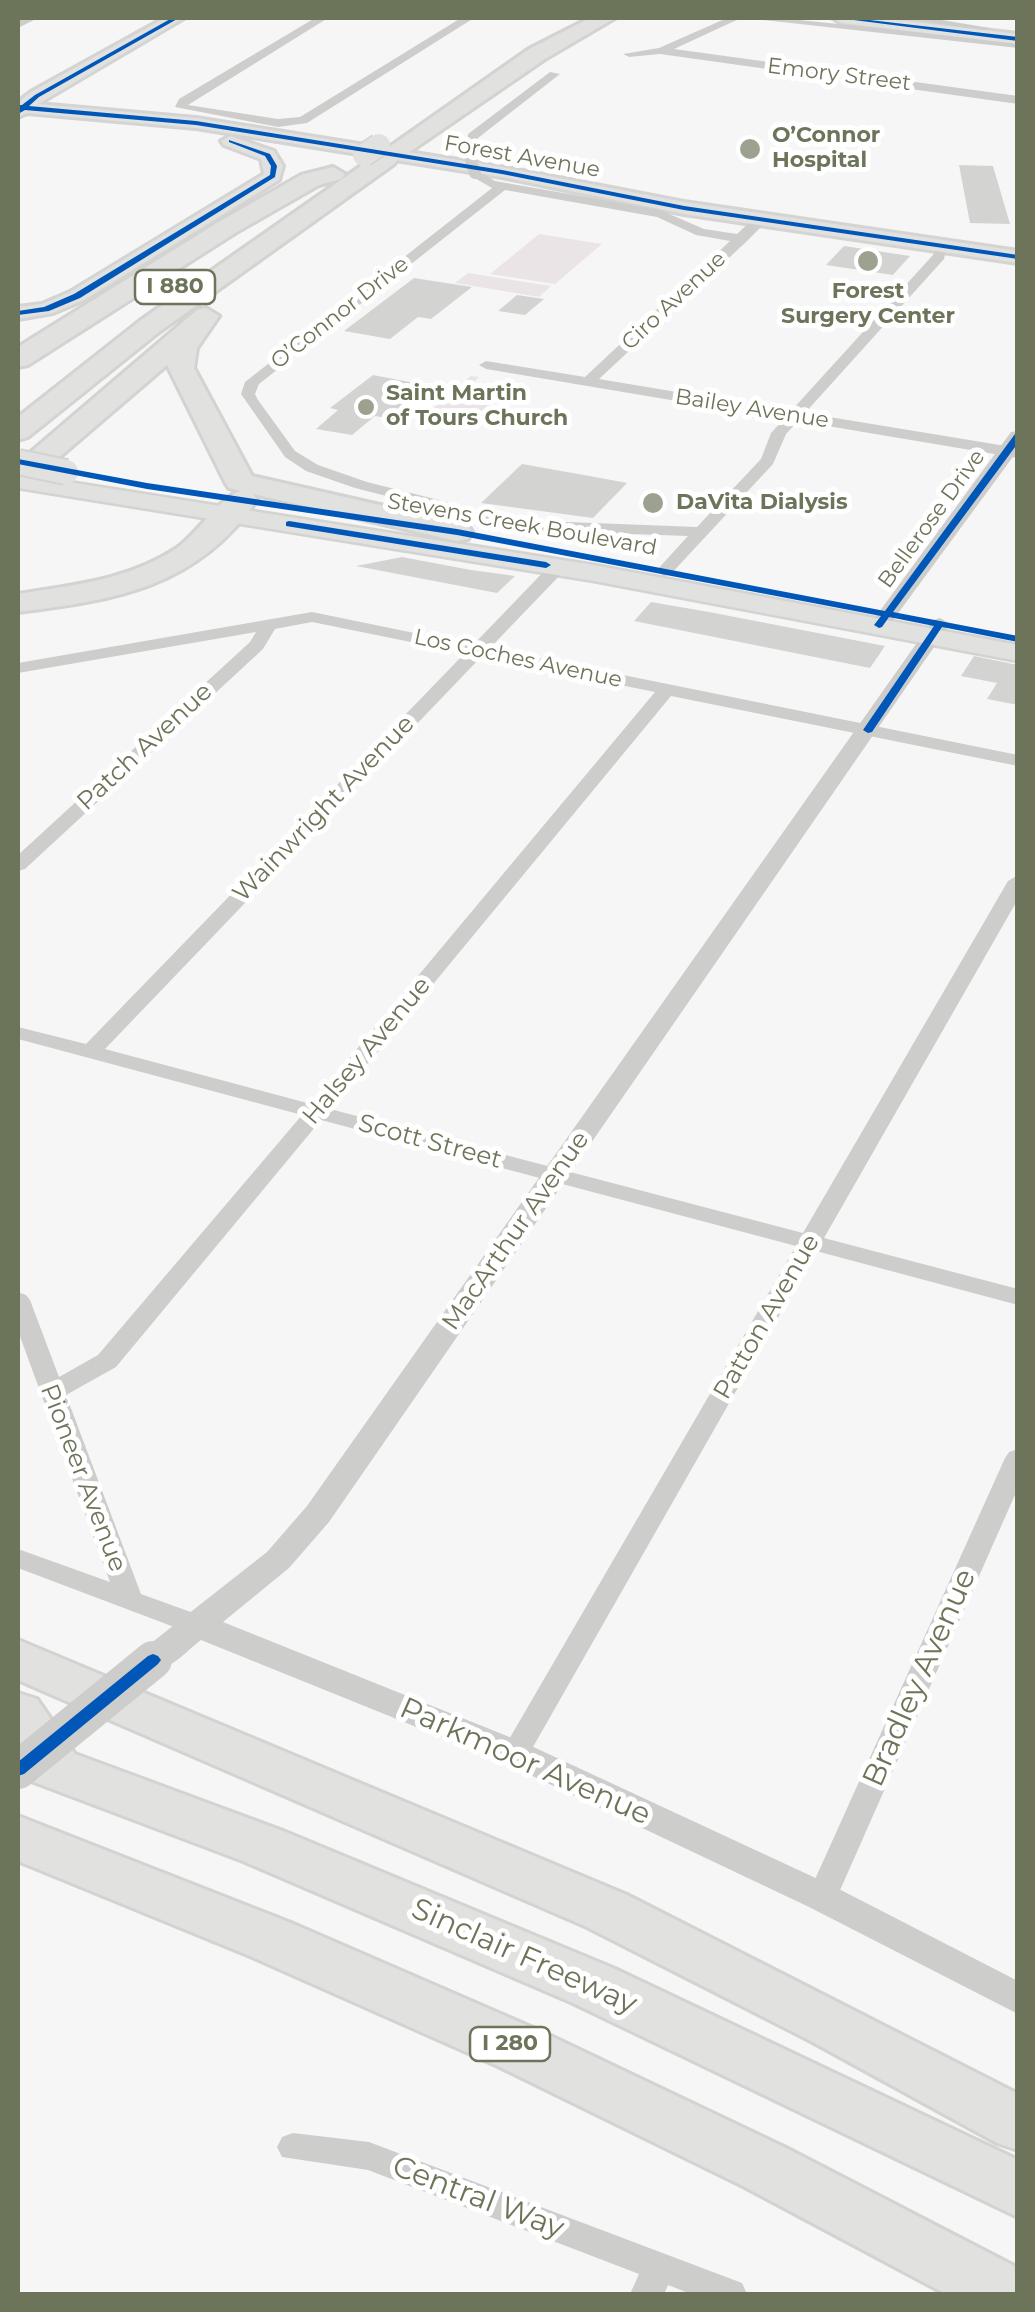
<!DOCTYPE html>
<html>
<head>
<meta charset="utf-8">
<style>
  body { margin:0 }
  #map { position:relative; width:1035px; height:2312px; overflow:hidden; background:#f7f6f7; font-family:Montserrat,sans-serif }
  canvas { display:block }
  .frame { position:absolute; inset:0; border:20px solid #6c7559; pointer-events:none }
</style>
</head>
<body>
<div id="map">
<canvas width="1035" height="2312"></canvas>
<div class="frame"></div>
</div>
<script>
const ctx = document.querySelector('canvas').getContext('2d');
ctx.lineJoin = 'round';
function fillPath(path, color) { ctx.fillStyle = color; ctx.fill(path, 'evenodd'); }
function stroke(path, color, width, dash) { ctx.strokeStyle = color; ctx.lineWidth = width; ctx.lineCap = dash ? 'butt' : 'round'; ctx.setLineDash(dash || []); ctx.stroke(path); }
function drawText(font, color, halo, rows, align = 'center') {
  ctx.font = font + ' Montserrat,sans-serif'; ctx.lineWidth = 10; ctx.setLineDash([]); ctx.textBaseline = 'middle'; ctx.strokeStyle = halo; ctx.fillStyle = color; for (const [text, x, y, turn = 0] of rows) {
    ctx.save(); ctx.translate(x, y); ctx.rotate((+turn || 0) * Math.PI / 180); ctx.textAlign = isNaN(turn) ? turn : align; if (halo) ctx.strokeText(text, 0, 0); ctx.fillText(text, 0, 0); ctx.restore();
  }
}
fillPath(new Path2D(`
  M539 234 602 244 555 284 490 274Z
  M468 273 551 286 539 297 455 283Z
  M471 376 479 377 470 386 478 388 476 392 491 395 485 401 494 403 473 422 427 414Z`), '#eae4e7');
fillPath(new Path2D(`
  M959 165 993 166 1010 224 970 223Z
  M844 246 910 256 893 275 826 265Z
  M414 278 472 287 431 319 418 317 390 339 344 331Z
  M517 295 544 299 525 315 498 311Z
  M373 375 415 383 414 389 425 391 393 419 375 416 352 435 316 429 338 410 330 408Z
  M522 464 595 477 627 483 593 518 481 503Z
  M402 557 471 570 515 576 497 593 356 566Z
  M651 602 709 612 885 646 870 668 634 621Z
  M974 656 1018 665V705L987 699 997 683 961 676Z`), '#d3d4d2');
const secondary = new Path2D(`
  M165 18H184L38 104 196 118 502 167 684 202 1018 251V263L684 214 502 177 196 128 27 113 18 117V102L31 92Z
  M833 18H878L1018 34V44L841 23Z
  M230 136 274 151 283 166 279 180 84 300 53 313 18 319V307L42 304 70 292 264 174 261 159 224 145 221 141Z`);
const primary = new Path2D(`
  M18 474 594 565 1018 645V661L594 581 18 488Z`);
const motorway = new Path2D(`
  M590 18H615L545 59 408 153 400 155 388 148 529 49Z
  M386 152 394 154 398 159 394 164 159 332 28 437 18 440V417L141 320 378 154Z
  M333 167 345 174 341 179 319 185 235 233 28 365 18 367V347L217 223 301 175Z
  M206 308 219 316 197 348 194 368 252 476 468 525 472 532 468 539 457 541 253 494 257 500C197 587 116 600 18 612V594C73 585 129 580 177 548 197 534 221 496 241 491L229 488 225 482 167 365 28 484 18 487V463L197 310Z
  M18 1640 627 1895 1018 2094V2150L997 2143 811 2041 587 1927 18 1680Z
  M18 1693 37 1699 75 1754 283 1831 615 1969 1018 2160V2217L573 2003 243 1861 18 1776Z
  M18 1816 291 1923 540 2031 786 2148 1018 2268V2294H946L743 2186 498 2066 250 1956 18 1861Z`);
stroke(secondary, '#d4d4d3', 6);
stroke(primary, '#d3d3d2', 5);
stroke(motorway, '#d3d3d2', 6);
fillPath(new Path2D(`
  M24 18H38L18 28V21Z
  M315 18H328L188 105 278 119 300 117 461 18H474L307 123 278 127 175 107 179 99Z
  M727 18H741L674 49 1018 96V104L660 54 629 57 623 54 659 48Z
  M745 18H779L1018 42V48Z
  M903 18H930L990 28 984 31Z
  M550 72 560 74 478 138 477 160 467 163 468 134Z
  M475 169 495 181 660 210 704 229 737 234 755 217H765V223L746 242 599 379 791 411 933 255 937 244H947L944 259 805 413 1018 448V458L798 421 786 434 773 464 670 575 664 576 656 571 688 536 541 531 499 525 355 488 306 471 285 457 241 394 245 382 492 188 471 176 469 173ZM505 190 657 217 696 235 730 241 585 377 486 361 479 365 486 369 784 419 771 433 761 459 697 527 541 521 499 515 367 482 318 465 295 451 258 400 255 394 259 384Z
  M558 562 566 567 564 571 490 648 1018 755V766L671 696 330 1109 803 1233 1008 881 1018 875V899L824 1238 1018 1289V1305L816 1251 525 1761 515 1764 505 1761 501 1753 796 1246 321 1120 116 1367 66 1395 141 1594 210 1619 214 1626 210 1633 200 1636 190 1633 18 1568V1549L110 1582 18 1331V1292L26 1295 30 1300 59 1377 98 1355 302 1115 18 1039V1027L86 1044 465 653 312 622 275 629 263 649 25 869 18 871V855L250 642 256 632 18 673V663L312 612 473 645 552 563ZM481 657 655 692 311 1104 105 1049Z
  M1018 1449V1488L837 1897 833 1905 822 1909 811 1905 807 1897 1005 1458 1009 1452Z
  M293 2133 369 2142 742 2283 747 2294H691L668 2285 664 2294H630L639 2274 368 2170 282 2157 277 2147 282 2137Z`), '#cdcecc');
fillPath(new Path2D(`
  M1018 431V450L885 631H871L867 627 871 623 1011 432Z
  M940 618 950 624 329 1522 289 1568 223 1622 527 1744 835 1887 1018 1981V2014L809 1907 503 1762 201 1640C183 1654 166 1676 141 1669L136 1660 141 1651 267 1552 307 1506 933 620Z`), '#cdcecc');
fillPath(secondary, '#e1e1e0');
fillPath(primary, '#e1e1e0');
fillPath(motorway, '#e1e1e0');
const primaryBridge = new Path2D(`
  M18 462 66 472`);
const motorwayBridge = new Path2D(`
  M364 155 379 145`);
stroke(primaryBridge, '#d3d3d2', 28, []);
stroke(motorwayBridge, '#d3d3d2', 25, []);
stroke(new Path2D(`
  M471 160 475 173`), '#cdcecc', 12);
stroke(new Path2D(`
  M18 1770 153 1660`), '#cdcecc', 38);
stroke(primaryBridge, '#e1e1e0', 24);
stroke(motorwayBridge, '#e1e1e0', 22);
fillPath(new Path2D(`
  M172 18H179L39 97 29 106 196 121 502 170 684 206 1018 255V259L684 210 502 174 196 125 25 110 18 114V105H22L35 95Z
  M838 18H852L1018 37V41Z
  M229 140 270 154 277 166 275 177 80 298 49 311 18 315V311L44 307 74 294 270 175 271 166 265 156 229 142Z
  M1015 434H1018V443L893 612 1018 636V642L942 627 872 732 868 733 863 730 934 626 889 617 882 627 879 628 874 625 881 616 457 535 147 489 18 464V459L147 483 457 529 885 611Z
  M289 521 546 562 551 565 546 568 286 526V522Z
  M153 1654 158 1656 161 1660 158 1664 24 1774 18 1776V1762L148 1656Z`), '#0057b8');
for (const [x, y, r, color] of [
  [750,149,12,"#9da290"],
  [868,261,12,"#9da290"],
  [366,407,10,"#9da290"],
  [653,503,12,"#9da290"]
]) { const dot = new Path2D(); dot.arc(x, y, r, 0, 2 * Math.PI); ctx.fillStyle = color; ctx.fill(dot); stroke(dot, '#fff', 4); }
drawText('22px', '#6c7559', '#fff', [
  ["Emory Street",839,75,7],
  ["Forest Avenue",522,157,10],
  ["Ciro Avenue",674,301,-43],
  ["O’Connor Drive",340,313,-38],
  ["Bailey Avenue",752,409,9],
  ["Bellerose Drive",932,519,-54],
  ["Stevens Creek Boulevard",522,525,10],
  ["Los Coches Avenue",518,659,12]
]);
drawText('bold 22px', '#6c7559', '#fff', [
  ["O’Connor",772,136],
  ["Hospital",772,161],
  ["Forest",868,292,"center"],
  ["Surgery Center",868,317,"center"],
  ["Saint Martin",386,394],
  ["of Tours Church",386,419],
  ["DaVita Dialysis",676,503]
], 'left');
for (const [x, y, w] of [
  [175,287,80],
  [510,2044,80]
]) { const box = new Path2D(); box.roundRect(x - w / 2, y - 17, w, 34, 8); ctx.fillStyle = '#fff'; ctx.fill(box); stroke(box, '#6c7559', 2.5); }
drawText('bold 22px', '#6c7559', null, [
  ["I 880",175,287],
  ["I 280",510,2044]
]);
drawText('25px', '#6c7559', '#fff', [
  ["Patch Avenue",145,747,-43],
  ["Wainwright Avenue",324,809,-46],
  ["Halsey Avenue",367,1051,-50],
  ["Scott Street",430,1142,15],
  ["MacArthur Avenue",516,1231,-55],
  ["Patton Avenue",767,1317,-60],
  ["Pioneer Avenue",83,1478,69]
]);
drawText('30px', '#6c7559', '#fff', [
  ["Bradley Avenue",920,1678,-66],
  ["Parkmoor Avenue",525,1762,24],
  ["Sinclair Freeway",524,1957,24],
  ["Central Way",478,2198,21]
]);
</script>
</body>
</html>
